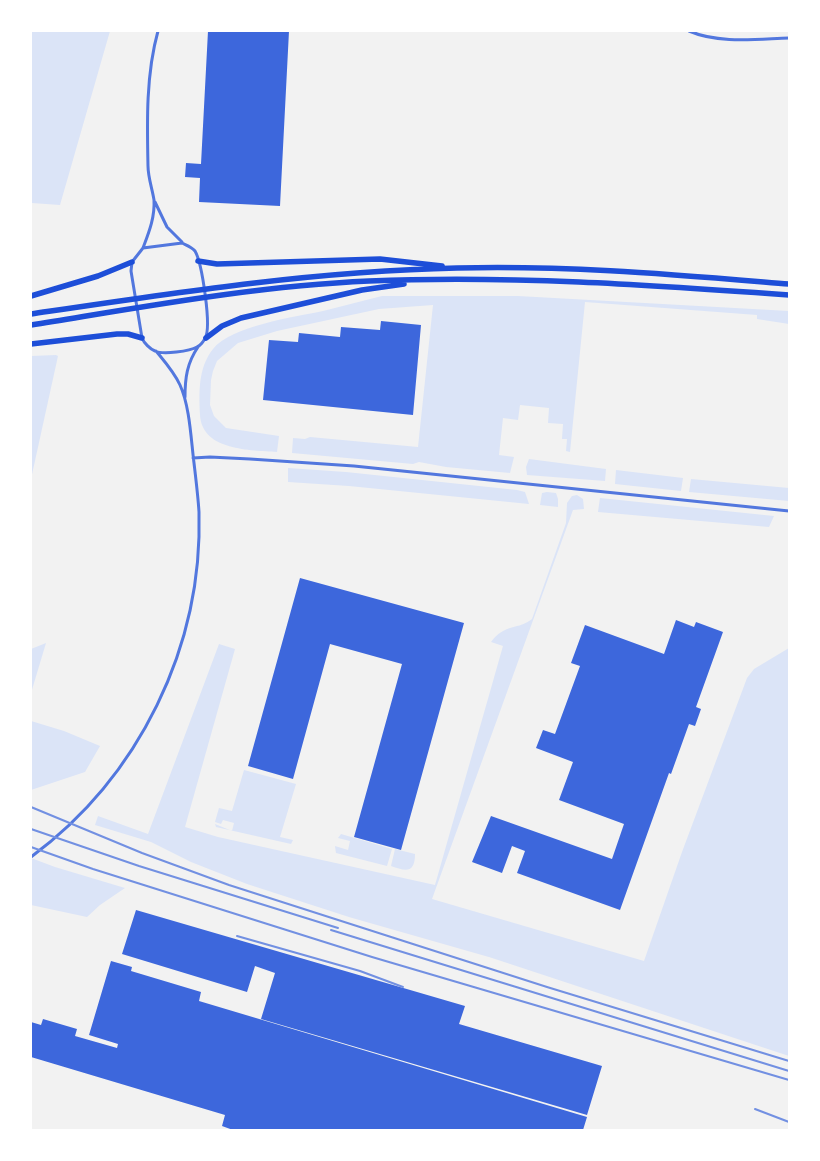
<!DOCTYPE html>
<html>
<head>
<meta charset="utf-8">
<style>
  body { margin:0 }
  #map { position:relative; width:820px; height:1161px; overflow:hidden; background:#f2f2f2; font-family:Jost,sans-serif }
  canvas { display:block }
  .frame { position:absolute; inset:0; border:32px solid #fff; pointer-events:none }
</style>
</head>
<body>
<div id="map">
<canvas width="820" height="1161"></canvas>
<div class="frame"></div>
</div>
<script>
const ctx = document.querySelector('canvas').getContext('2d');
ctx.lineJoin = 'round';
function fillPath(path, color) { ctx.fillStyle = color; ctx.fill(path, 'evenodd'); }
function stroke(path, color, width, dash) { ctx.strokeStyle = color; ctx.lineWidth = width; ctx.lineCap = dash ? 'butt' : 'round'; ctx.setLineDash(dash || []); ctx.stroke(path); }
fillPath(new Path2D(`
  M31 31H110L60 205 32 203 31 206Z
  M382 296H518L789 311V324L757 319V315L585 302 570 452 566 451 567 439H562L563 424 548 423 549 408 520 405 518 420 503 418 499 455 514 457 510 473 446 467 419 462 413 464 292 453 293 438 305 439 310 437 418 447 433 305 379 309 277 331 238 343 217 361 213 371 211 380 210 405 214 416 226 428 279 436 277 452C251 450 202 451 200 415 199 392 198 368 213 349 231 326 294 317 323 311 343 306 362 301 382 296Z
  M56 355 58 356 31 479V356Z
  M529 459 606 469 605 481 527 475 526 467Z
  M288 468 346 472 517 490 525 492 529 504 349 486 288 482Z
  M616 470 683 478 681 491 615 484Z
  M691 479 789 488V501L689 492Z
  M547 492 556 493 558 499V507L540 505 542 493Z
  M577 495 583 499 584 509 573 510 432 899 644 961 682 852 747 678 754 669 789 648V1056L489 957 349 917 247 884 191 862 151 842 95 825 98 816 148 834 219 644 235 649 185 827 218 837 435 885 503 646 491 642C505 623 519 630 532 619L566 523 567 503 572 496Z
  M600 498 774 516 769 527 598 512Z
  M46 643 31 693V649Z
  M31 721 64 731 100 746 85 772 31 790Z
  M244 770 296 784 280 837 293 840 291 844 216 827 215 824 232 831 234 823 223 820 221 824 215 822 219 808 232 811Z
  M341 834 392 849 387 866 336 853 335 846 348 850 350 841 338 838Z
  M395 849 415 854C415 874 405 871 391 866Z
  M31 858 55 867 125 888 100 905 87 917 31 905Z`), '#dbe4f7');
fillPath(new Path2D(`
  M208 31H289L280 206 199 202 200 178 185 177 186 163 201 164Z
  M381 321 421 325 413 415 263 400 269 340 298 342 299 333 340 337 341 327 380 330Z
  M300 578 464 623 401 850 354 837 402 664 330 644 293 779 248 766Z
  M676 620 694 627 696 622 723 632 696 707 701 709 695 726 689 724 671 774 669 773 620 910 517 873 525 851 512 846 502 873 472 862 491 816 612 859 624 824 559 800 573 762 536 748 543 730 555 734 580 666 571 663 585 625 664 654Z
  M136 910 465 1006 459 1024 602 1066 587 1115 261 1019 275 973 255 966 247 992 122 954Z
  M111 961 132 967 131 971 201 992 199 1001 587 1117 583 1130H233L222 1126 225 1115 31 1057V1022L41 1025 43 1019 77 1029 75 1036 117 1048 118 1044 89 1035Z`), '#3d67dc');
stroke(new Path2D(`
  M689 31C719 44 757 39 789 38
  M155 202 167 227 182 242
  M182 243C186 245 192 247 195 251 202 263 212 328 205 338 204 341 200 346 197 347 190 351 163 355 155 351 150 349 144 343 142 338L131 271 132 262 143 248Z
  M143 248C149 232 155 217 154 200 152 188 148 177 148 166 147 121 146 74 158 31
  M185 397C185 378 187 363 198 347
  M193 458 210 457 250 459 354 466 789 511
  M31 857C139 777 203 647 199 512 198 496 196 480 194 463 191 440 190 407 180 385 174 372 165 362 156 351`), '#5277de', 3);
stroke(new Path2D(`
  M198 261 217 264 380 259 442 266
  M31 296 98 276 132 262
  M31 314C172 293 314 271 457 268 568 265 678 275 789 284
  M31 325C143 307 255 286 369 281 509 275 649 285 789 295
  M206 338 222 326 241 318 362 290 404 284
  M31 344 117 334H128L142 338`), '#1d4ed8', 5.5);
stroke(new Path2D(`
  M31 807 142 853 229 885 547 987 789 1061
  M31 829 139 866 338 928
  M31 847 93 869 372 957 789 1080
  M331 930 789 1071
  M237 936 360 971 403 987
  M755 1109 789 1122`), '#7290e2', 2);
</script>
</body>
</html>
